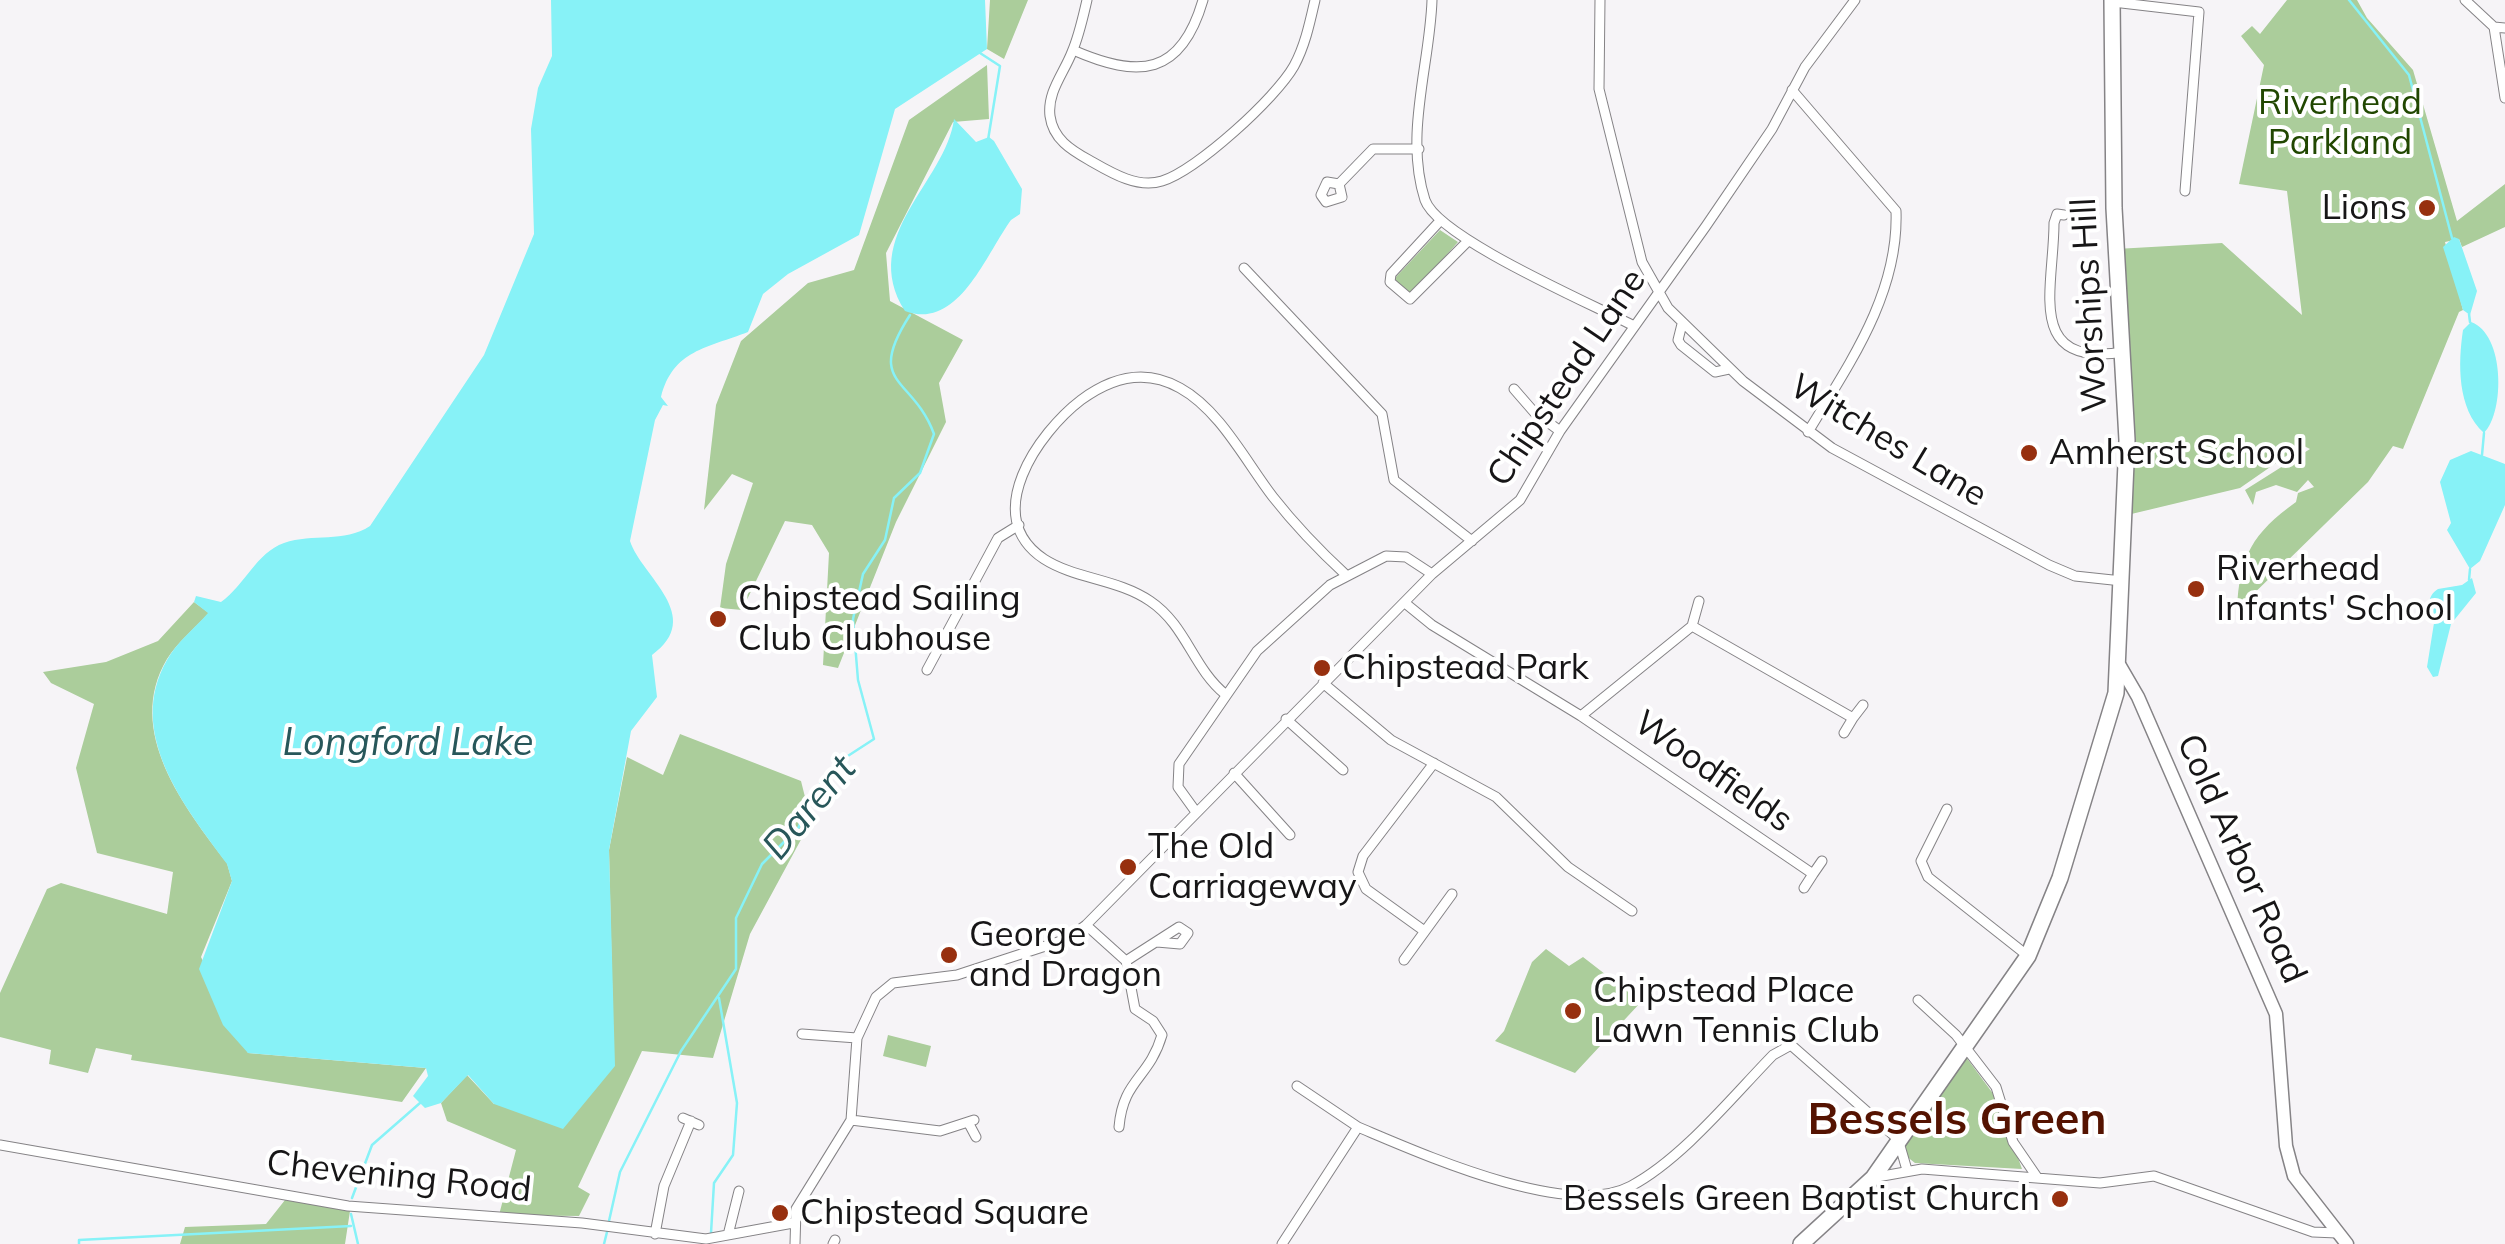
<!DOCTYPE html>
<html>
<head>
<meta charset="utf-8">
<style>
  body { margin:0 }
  canvas { display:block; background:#f6f4f7 }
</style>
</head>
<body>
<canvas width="2505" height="1244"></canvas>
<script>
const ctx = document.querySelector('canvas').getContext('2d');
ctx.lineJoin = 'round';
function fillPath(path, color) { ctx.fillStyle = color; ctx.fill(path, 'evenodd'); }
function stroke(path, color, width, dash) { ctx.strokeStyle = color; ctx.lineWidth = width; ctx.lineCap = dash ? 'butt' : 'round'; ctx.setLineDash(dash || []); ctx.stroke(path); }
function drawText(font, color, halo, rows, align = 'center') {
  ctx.font = font + ' Mulish,sans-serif'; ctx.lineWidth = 8; ctx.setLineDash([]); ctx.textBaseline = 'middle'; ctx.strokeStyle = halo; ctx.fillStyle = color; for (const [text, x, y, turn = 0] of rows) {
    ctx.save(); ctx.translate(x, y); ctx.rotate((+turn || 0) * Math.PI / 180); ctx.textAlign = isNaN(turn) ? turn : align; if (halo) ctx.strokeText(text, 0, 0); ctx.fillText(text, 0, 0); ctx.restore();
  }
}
fillPath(new Path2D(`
  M990 0H1028L1004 59 987 49Z
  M2287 0H2357L2367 18 2413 70 2457 221 2505 184V227L2462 247 2459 239 2445 242 2463 310 2459 312 2403 449 2393 446 2368 482 2237 610C2239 556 2253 533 2296 502L2298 493 2314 487 2308 480 2297 492 2276 485 2256 492 2253 505 2245 490 2310 449 2302 445 2240 488 2123 516 2116 249 2222 243 2302 315 2287 191 2239 184 2264 65 2241 36 2252 26 2260 34Z
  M987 65 989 119 953 122 886 253 890 301 963 340 939 383 946 422 896 522 838 668 823 665 829 553 812 525 785 521 742 610 720 608 726 564 753 483 732 474 704 510 716 405 741 341 808 283 854 270 909 120Z
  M1440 230 1458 242 1411 295 1394 279Z
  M194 602 209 613C196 627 177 643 167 659 124 731 185 808 227 863L232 881 201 957 248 1053 426 1068 402 1102 131 1060 132 1055 96 1048 88 1073 49 1064 51 1050 0 1037V993L47 889 61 883 167 914 173 872 97 853 76 768 94 704 51 683 43 672 106 662 158 641Z
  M680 734 801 781 811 821 750 934 713 1058 642 1051 578 1187 590 1194 579 1216 499 1215 516 1150 447 1121 441 1103 467 1075 494 1104 614 1066 609 850 627 757 663 775Z
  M1546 949 1569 966 1583 957 1641 1002 1575 1073 1495 1041 1504 1031 1532 962Z
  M888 1035 931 1046 926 1067 883 1056Z
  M1966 1057 1997 1099 2022 1169 1915 1163 1906 1156V1141Z
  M285 1200 350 1211 345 1244H180L185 1227 266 1224Z`), '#abcd9b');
fillPath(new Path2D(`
  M551 0H985L987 49 895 109 859 235 788 274 763 294 748 332C707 348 673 350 661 397L668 406 663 405 655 420 630 541C641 576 706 616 652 655L657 697 631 731 609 850 615 1066 563 1129 494 1104 468 1075 441 1103 425 1108 413 1096 428 1076 426 1068 248 1053 223 1025 199 969 232 881 227 864C185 807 125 733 167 660 176 643 195 628 208 613L194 602 196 596 221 602C245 585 256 553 284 543 313 533 344 543 370 526L484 355 534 234 531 129 538 88 552 56Z
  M954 119 976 142 989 137 994 141 1022 189 1020 214 1011 220C985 256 958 331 905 311 858 236 946 182 954 119Z
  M2454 237 2459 239 2477 291 2470 315 2463 310 2443 247Z
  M2471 322C2505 334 2505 412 2484 433 2457 409 2458 363 2463 330Z
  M2471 451 2505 464V505L2480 561 2470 569 2447 530 2451 523 2440 482 2450 460Z
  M2472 578 2476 593 2451 624 2438 676 2433 677 2427 667 2434 623C2427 612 2426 596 2438 589L2462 585Z`), '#87f2f7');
stroke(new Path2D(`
  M2349 0 2409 75 2452 238
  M980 53 1000 66 988 140
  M2469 314 2470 322
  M2482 455 2484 433
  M2469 580 2470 569
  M352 1198 372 1145 420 1103
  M351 1214 358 1244
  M609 1221 620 1172 681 1051 736 969V918L762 864 799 827 804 805 837 763 874 739 858 680 853 619 863 574 885 540 894 498 920 473 934 434C913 376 864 386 910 315
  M711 1233 714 1183 733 1155 737 1103 719 998
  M79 1244V1240L351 1226
  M604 1244 608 1228`), '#87f2f7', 2.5);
const street = new Path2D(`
  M1087 0C1083 17 1079 36 1072 52 1064 73 1047 92 1050 116 1053 139 1071 150 1089 160 1110 172 1137 189 1162 181 1197 170 1276 98 1294 66 1305 46 1310 22 1315 0
  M1432 0C1430 64 1404 135 1425 200 1438 238 1592 304 1634 326
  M1600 0 1599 89 1642 262 1668 308 1743 381 1832 448 2049 565 2075 576 2122 581
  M2465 0 2494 27 2505 28
  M2113 2 2199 12 2185 191
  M2494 27 2505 98
  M1073 50C1139 79 1181 76 1203 0
  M1792 90 1896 211C1899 294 1849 364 1808 432
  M1339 184 1342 197 1326 202 1321 195 1327 182 1339 184 1373 149H1419
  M2064 215 2057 214 2054 223C2054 288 2024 368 2124 352
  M1439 222 1391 274 1390 282 1410 299 1468 241
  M1244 268 1382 414 1394 480 1472 541
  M1682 324 1678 340 1681 345 1715 372 1729 369
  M1514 389 1534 412 1560 431
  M1405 603 1432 625 1581 716 1692 626 1853 718 1863 705
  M1692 626 1699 601
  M927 670 998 538 1019 525
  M1323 683 1391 740 1496 797 1568 867 1632 911
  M1225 694C1193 668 1186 625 1150 601 1118 579 1075 579 1044 559 979 516 1039 432 1081 400 1112 377 1145 368 1180 388 1220 410 1246 462 1273 497 1295 525 1320 551 1346 575
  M1581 716 1813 874 1804 888
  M1286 719 1343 770
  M1844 733 1853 718
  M1234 773 1290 835
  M1947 809 1921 861 1928 877 2028 956
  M1196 812 1178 787 1179 764 1257 651 1330 585 1386 556 1406 557 1432 574
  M1813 874 1822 861
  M1086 925 1126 961 1135 1009 1153 1021 1162 1035C1149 1079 1123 1079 1119 1127
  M1423 930 1366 889 1358 872 1363 856 1434 763
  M1404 960 1452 894
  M1126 961 1179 927 1188 933 1180 944 1157 942
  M1918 1000 1956 1035 1996 1087 2013 1142 2037 1177
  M802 1034 857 1038
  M1297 1086 1358 1127
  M683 1118 699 1125
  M851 1120 940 1131 974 1120
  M968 1122 976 1137
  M0 1145 348 1206 582 1223 706 1239 793 1223
  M1877 1177 1922 1169 2100 1183 2154 1176 2313 1232 2337 1233
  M655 1234 664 1186 691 1121
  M728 1235 739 1191
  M795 1244 796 1209 851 1120 857 1038 876 997 893 983 957 975 1067 939 1086 925 1432 574 1520 500 1560 431 1706 226 1772 129 1805 67 1855 0
  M833 1244 835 1240
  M1282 1244 1358 1127C1420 1153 1568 1220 1631 1186 1682 1159 1733 1096 1773 1055L1791 1045 1898 1139 1907 1170`);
const secondary = new Path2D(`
  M2120 666 2138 697 2276 1014 2286 1146 2294 1176 2347 1244`);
const highway = new Path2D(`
  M1801 1244 1873 1178 2028 956 2060 878 2116 693 2127 440 2114 208 2112 0`);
stroke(street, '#858386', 11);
stroke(secondary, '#858386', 15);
stroke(highway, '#858386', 18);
stroke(street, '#fff', 9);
stroke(secondary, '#fff', 12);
stroke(highway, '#fff', 15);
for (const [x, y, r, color] of [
  [2427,208,10,"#97300f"],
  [2029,453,10,"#97300f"],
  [2196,589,10,"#97300f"],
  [718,619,10,"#97300f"],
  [1322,668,10,"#97300f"],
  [1128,867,10,"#97300f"],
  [949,955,10,"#97300f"],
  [1573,1011,10,"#97300f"],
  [2060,1199,10,"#97300f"],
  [780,1213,10,"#97300f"]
]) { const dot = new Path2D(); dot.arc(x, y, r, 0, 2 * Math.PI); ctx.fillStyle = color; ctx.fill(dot); stroke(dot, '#fff', 4); }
drawText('35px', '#214701', '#fff', [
  ["Riverhead",2340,103],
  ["Parkland",2340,143]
]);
drawText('35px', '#171617', '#fff', [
  ["Lions",2407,208,"right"],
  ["Amherst School",2049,453],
  ["Riverhead",2216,569],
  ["Infants' School",2216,609],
  ["Chipstead Sailing",738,599],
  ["Club Clubhouse",738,639],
  ["Chipstead Park",1342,668],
  ["The Old",1148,847],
  ["Carriageway",1148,887],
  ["George",969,935],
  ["and Dragon",969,975],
  ["Chipstead Place",1593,991],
  ["Lawn Tennis Club",1593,1031],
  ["Bessels Green Baptist Church",2040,1199,"right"],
  ["Chipstead Square",800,1213]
], 'left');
drawText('35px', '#171617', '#fff', [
  ["Worships Hill",2090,305,-93],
  ["Chipstead Lane",1567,378,-56],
  ["Witches Lane",1888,441,31],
  ["Woodfields",1713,772,35],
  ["Cold Arbor Road",2241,859,66],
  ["Chevening Road",399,1177,6]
]);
drawText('italic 38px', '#28575a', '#fff', [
  ["Longford Lake",408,744],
  ["Darent",810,808,-50]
]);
drawText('bold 45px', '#551301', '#fff', [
  ["Bessels Green",1957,1120]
]);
</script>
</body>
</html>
